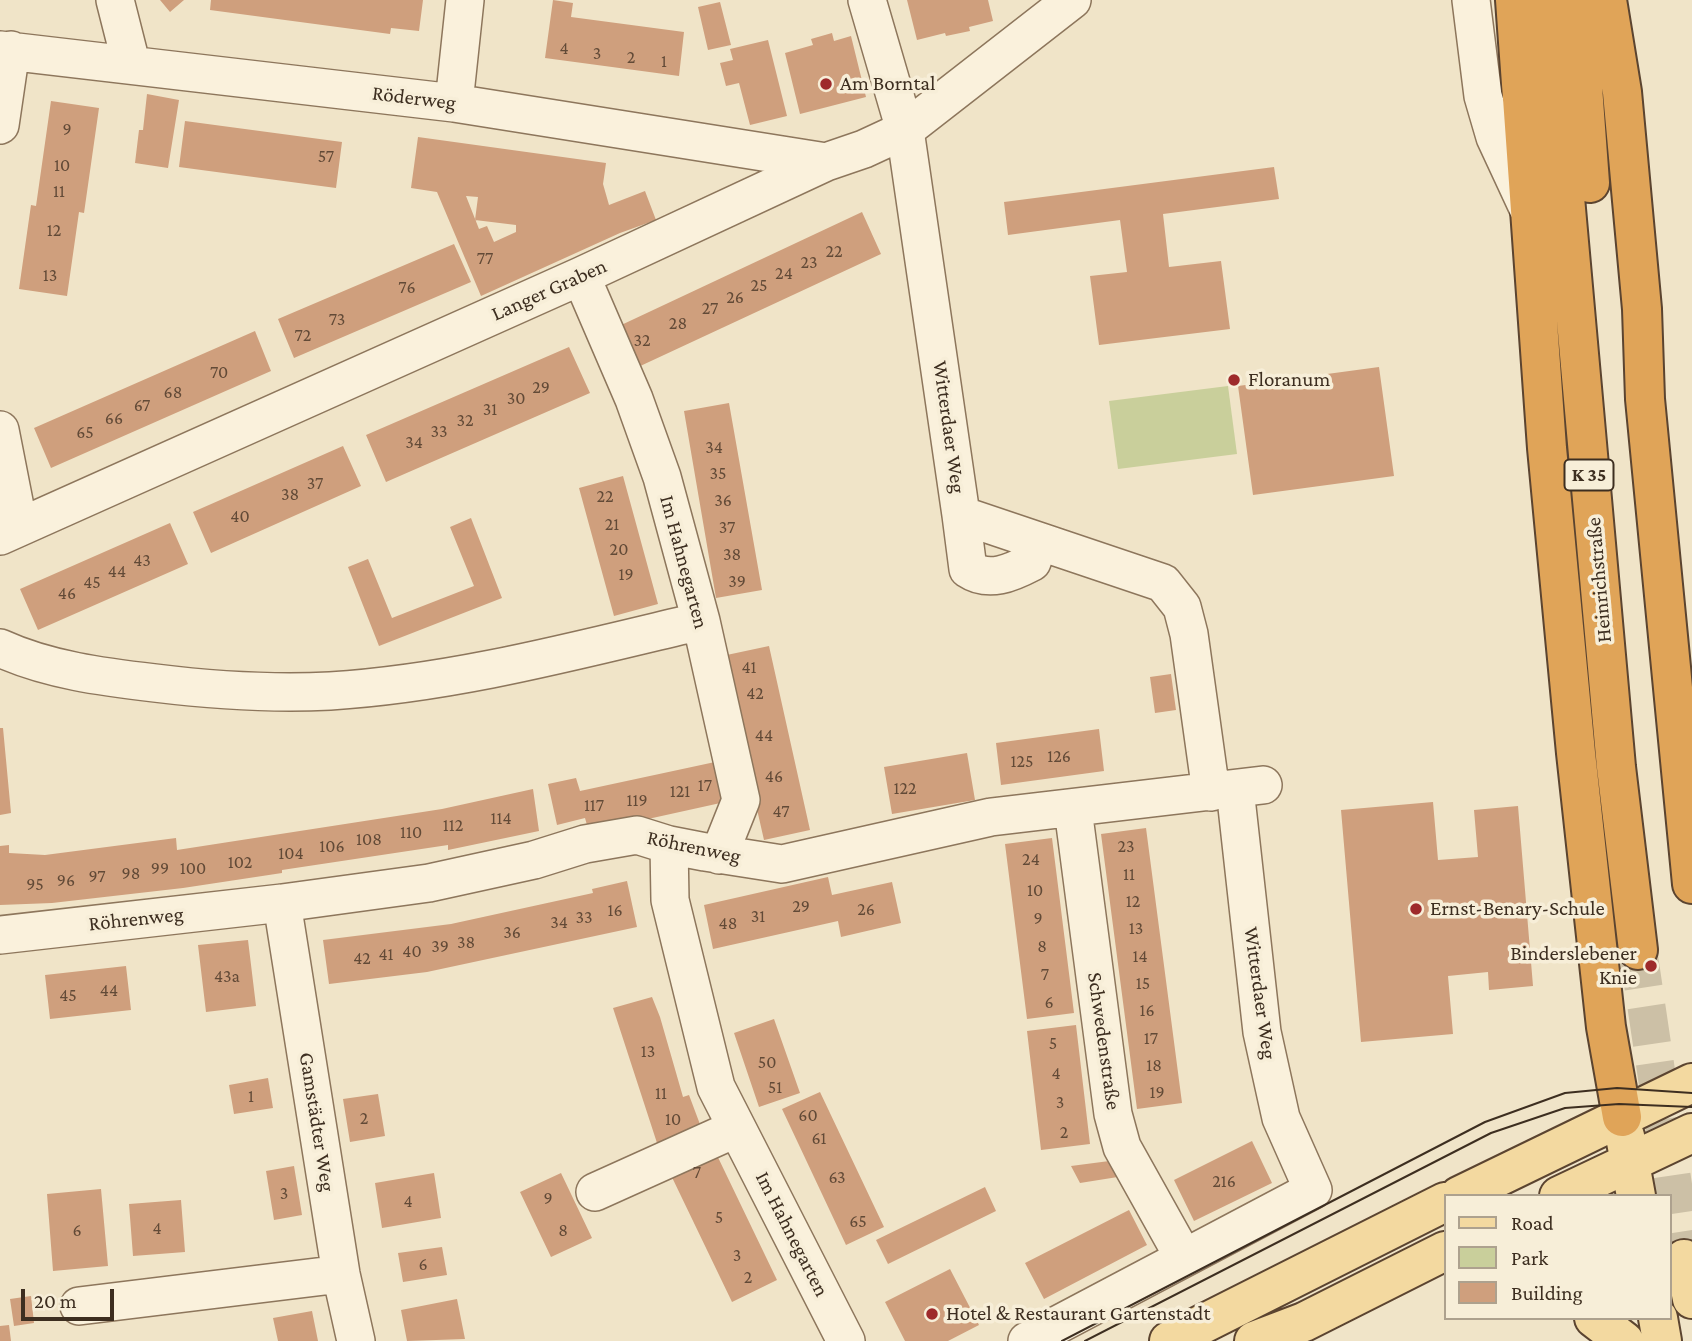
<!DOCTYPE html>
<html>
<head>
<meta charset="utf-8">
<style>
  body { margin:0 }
  #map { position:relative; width:1692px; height:1341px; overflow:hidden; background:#f0e4c8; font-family:"Crimson Pro",serif }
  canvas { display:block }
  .legend { position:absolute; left:1444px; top:1194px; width:228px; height:126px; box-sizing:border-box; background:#f7eed8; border:2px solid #ada18e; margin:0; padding:9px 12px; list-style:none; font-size:21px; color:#3d2e20 }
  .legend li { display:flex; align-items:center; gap:14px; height:35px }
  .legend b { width:35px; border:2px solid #ada18e }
  .scale { position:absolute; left:21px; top:1289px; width:93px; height:32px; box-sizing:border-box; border:4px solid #3d2e20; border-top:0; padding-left:9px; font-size:21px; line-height:24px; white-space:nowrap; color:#3d2e20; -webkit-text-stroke:5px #f7eed8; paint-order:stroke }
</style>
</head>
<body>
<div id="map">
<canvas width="1692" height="1341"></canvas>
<ul class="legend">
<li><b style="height:9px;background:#f3d9a0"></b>Road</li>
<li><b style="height:19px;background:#c9cf9b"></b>Park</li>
<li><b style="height:19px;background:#cf9f7d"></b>Building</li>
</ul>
<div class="scale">20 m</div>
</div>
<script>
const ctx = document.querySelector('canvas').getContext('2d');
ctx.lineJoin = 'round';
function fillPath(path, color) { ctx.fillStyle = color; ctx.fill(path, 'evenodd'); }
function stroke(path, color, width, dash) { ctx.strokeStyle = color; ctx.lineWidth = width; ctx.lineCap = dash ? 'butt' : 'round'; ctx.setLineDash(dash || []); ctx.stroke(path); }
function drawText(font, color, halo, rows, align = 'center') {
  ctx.font = font + ' "Crimson Pro",serif'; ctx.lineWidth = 7; ctx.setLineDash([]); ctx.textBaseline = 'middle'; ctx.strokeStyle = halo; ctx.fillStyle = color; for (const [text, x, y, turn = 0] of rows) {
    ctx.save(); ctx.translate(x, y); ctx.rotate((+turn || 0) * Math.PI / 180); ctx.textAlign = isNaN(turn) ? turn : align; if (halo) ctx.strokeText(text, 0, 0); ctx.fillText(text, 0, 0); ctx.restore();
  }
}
fillPath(new Path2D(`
  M1228 386 1237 454 1118 469 1109 401Z`), '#c9cf9b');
fillPath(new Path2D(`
  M160 0H184L170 12Z
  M211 0H423L419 31 391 28 390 34 210 10Z
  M553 0 573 3 571 17 684 32 679 76 545 58Z
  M907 0H988L993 21 969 27 970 31 946 36 945 33 917 40Z
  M720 2 731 45 708 50 698 7Z
  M832 33 834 41 851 36 866 97 800 114 785 53 813 45 811 39Z
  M768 40 787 116 750 125 739 83 726 86 720 63 733 60 730 49Z
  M147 94 179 100 168 168 135 163 139 130H143Z
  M51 101 99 108 84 213 79 212 67 296 19 289 31 205 36 206Z
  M185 121 342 142 336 188 179 167Z
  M418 137 606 163 603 184 609 205 645 191 656 220 620 233 481 296 437 192 411 188ZM466 196 478 197 475 220 516 225V232L494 242 487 226 479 229Z
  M1274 167 1279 199 1163 214 1169 267 1221 261 1230 329 1099 345 1090 276 1127 272 1120 220 1008 235 1004 202Z
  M862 212 881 254 636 368 617 327Z
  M454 244 471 282 294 358 278 319Z
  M255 331 271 371 51 468 34 428Z
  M569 347 590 393 386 482 366 435Z
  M1379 367 1394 476 1253 495 1238 386Z
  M729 403 762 590 716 598 684 411Z
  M343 446 361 486 211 553 193 512Z
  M623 476 658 604 614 616 579 488Z
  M471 518 502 598 379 646 348 567 368 559 392 618 474 586 450 527Z
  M170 523 188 564 38 630 20 589Z
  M769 646 810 830 764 840 722 656Z
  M1171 674 1176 710 1155 713 1150 677Z
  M0 728H3L11 813 0 815Z
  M1099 729 1104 771 1001 785 996 743Z
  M967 753 975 800 892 814 884 767Z
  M715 762 725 802 589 832 585 818 557 825 548 784 576 778 580 791Z
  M533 789 539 831 448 850V845L282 870V873L183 888 52 903 0 905V846L9 845V853L45 855 176 838 177 850 442 809Z
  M1433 802 1438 860 1478 857 1474 810 1518 806 1533 986 1489 990 1488 972 1448 976 1453 1034 1361 1042 1341 810Z
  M1146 828 1182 1103 1137 1109 1101 834Z
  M1052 838 1074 1013 1027 1019 1005 844Z
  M828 877 832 895 892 882 901 923 841 937 838 921 713 949 704 905Z
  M627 881 637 927 427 972 329 984 323 940 451 924 593 893 592 889Z
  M248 940 256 1006 206 1012 198 945Z
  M126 966 131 1010 50 1019 45 975Z
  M652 997 660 1017 683 1097 689 1095 701 1127 657 1143 613 1008Z
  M774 1019 800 1093 759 1107 734 1033Z
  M1076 1025 1090 1144 1041 1150 1027 1031Z
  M268 1078 273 1108 234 1114 229 1085Z
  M820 1092 884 1227 846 1245 782 1109Z
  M378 1094 385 1136 350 1142 343 1099Z
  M1252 1141 1272 1183 1194 1221 1174 1180Z
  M713 1147 777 1280 732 1302 668 1169Z
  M1117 1160 1124 1176 1080 1183 1071 1166Z
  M294 1166 302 1215 274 1220 266 1171Z
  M434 1173 441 1218 382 1228 375 1183Z
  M561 1173 592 1238 551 1257 520 1192Z
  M985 1187 996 1211 888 1264 876 1240Z
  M101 1189 108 1266 53 1271 47 1194Z
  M181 1200 185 1252 133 1256 129 1204Z
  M1129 1210 1147 1245 1044 1299 1025 1263Z
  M442 1247 447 1275 403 1282 398 1253Z
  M950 1269 979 1325 948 1341H905L885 1302Z
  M31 1296 34 1323 14 1326 10 1299Z
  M457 1299 465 1339 407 1341 401 1310Z
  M312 1311 318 1341H278L273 1318Z
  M9 1325 11 1341H0V1326Z`), '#cf9f7d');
stroke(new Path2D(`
  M1638 950 1684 1259`), '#ccc0a6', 38, [38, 19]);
const minor = new Path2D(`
  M115 0 131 63
  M867 0 905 130 961 515 1163 583 1182 607 1189 634 1211 792
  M1471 0 1483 96 1495 137 1528 208
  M0 50 454 103 826 162
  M454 103 465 0
  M0 125 11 50
  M581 276 634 399 662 477 701 621 741 800 719 855
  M0 430 19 527
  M961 515 968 569C989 583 1011 573 1032 562L1039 542
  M0 536 581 276 826 162 864 149 905 130 1072 0
  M0 648C48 670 103 677 155 683 212 690 272 694 330 691 456 683 578 650 701 621
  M1073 809 1113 1114 1122 1147 1184 1258
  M669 845 670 900 716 1087 846 1341
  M282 903 341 1274 356 1341
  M0 935 282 903 429 883 534 860 585 844 637 835 669 845 705 852 782 864 991 817 1263 785
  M595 1192 737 1128
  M79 1306 341 1274
  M1027 1341 1313 1190 1281 1118 1262 1032 1235 789`);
const major = new Path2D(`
  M1625 1136 1636 1196
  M1459 1196 1692 1083
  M1559 1196 1692 1133
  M1684 1259 1692 1299
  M1594 1318 1624 1341
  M1658 1318 1662 1341
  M1169 1341 1445 1202
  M1254 1341 1304 1322 1445 1251`);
const highway = new Path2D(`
  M1515 0 1547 448 1576 753 1606 1027 1622 1117
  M1543 0 1555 86 1616 767 1638 950
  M1573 0 1582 73 1590 183
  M1607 0 1622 92 1642 309 1645 399 1692 884`);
stroke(minor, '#8d765c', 40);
stroke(major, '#5b4430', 42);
stroke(highway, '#5b4430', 42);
stroke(minor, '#faf1dc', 37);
stroke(major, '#f3d9a0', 38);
stroke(highway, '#e0a458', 38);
stroke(new Path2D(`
  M1062 1341 1485 1122 1565 1093 1617 1088 1692 1093
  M1085 1341 1491 1133 1565 1108 1619 1104 1692 1107`), '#3d2e20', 2);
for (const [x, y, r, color] of [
  [826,84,7,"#9e2a2b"],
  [1234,380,7,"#9e2a2b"],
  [1416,909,7,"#9e2a2b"],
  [1651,966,7,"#9e2a2b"],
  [932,1314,7,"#9e2a2b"]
]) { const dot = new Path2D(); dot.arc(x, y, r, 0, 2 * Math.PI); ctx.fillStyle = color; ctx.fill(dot); stroke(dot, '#f7eed8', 2.5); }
drawText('18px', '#624a37', null, [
  ["4",564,48],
  ["3",597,53],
  ["2",631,57],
  ["1",664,61],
  ["9",67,129],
  ["57",326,156],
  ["10",62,165],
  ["11",59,191],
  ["12",54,230],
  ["22",834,251],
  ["77",485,258],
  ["23",809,262],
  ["24",784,273],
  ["13",50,275],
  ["25",759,285],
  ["76",407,287],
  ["26",735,297],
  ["27",710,308],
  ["73",337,319],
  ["28",678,323],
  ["72",303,335],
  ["32",642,340],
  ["70",219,372],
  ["29",541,387],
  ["68",173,392],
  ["30",516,398],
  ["67",142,405],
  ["31",490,409],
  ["66",114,418],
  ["32",465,420],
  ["33",439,431],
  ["65",85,432],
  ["34",414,442],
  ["34",714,447],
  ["35",718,473],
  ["37",315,483],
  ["38",290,494],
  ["22",605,496],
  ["36",723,500],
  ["40",240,516],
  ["21",612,524],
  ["37",727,527],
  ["20",619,549],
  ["38",732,554],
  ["43",142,560],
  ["44",117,571],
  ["19",626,574],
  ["39",737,581],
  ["45",92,582],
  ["46",67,593],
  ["41",749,667],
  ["42",755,693],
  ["44",764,735],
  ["126",1059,756],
  ["125",1022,761],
  ["46",774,776],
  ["17",705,785],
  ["122",905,788],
  ["121",680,791],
  ["119",637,800],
  ["117",594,805],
  ["47",781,811],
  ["114",501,818],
  ["112",453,825],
  ["110",411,832],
  ["108",369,839],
  ["106",332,846],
  ["23",1126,846],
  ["104",291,853],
  ["24",1031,859],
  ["102",240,862],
  ["99",160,868],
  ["100",193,868],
  ["98",131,873],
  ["11",1129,874],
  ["97",97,876],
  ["96",66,880],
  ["95",35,884],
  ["10",1035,890],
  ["12",1133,901],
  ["29",801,906],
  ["26",866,909],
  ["16",615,910],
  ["31",758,916],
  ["33",584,917],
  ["9",1038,918],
  ["34",559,922],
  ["48",728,923],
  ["13",1136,928],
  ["36",512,932],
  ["38",466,942],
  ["39",440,946],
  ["8",1042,946],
  ["40",412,951],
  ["41",386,954],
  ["14",1140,956],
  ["42",362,958],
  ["7",1045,974],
  ["43a",227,976],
  ["15",1143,983],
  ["44",109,990],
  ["45",68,995],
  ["6",1049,1002],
  ["16",1147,1010],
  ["17",1151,1038],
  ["5",1053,1043],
  ["13",648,1051],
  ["50",767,1062],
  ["18",1154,1065],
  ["4",1056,1073],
  ["51",775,1087],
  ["19",1157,1092],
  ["11",661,1093],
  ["1",251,1096],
  ["3",1060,1102],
  ["60",808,1115],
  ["2",364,1118],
  ["10",673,1119],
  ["2",1064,1132],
  ["61",819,1138],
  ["7",697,1172],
  ["63",837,1177],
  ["216",1224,1181],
  ["3",284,1193],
  ["9",548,1198],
  ["4",408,1201],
  ["5",719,1217],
  ["65",858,1221],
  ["4",157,1228],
  ["6",77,1230],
  ["8",563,1230],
  ["3",737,1255],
  ["6",423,1264],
  ["2",748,1277]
]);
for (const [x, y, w] of [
  [1589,475,49]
]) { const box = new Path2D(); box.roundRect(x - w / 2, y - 15.5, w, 31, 5); ctx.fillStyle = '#f7eed8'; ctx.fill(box); stroke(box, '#3d2e20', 2); }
drawText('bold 19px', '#3d2e20', null, [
  ["K 35",1589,475]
]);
drawText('21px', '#3d2e20', '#f7eed8', [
  ["Am Borntal",840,84],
  ["Floranum",1248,380],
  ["Ernst-Benary-Schule",1430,909],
  ["Binderslebener",1637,954,"right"],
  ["Knie",1637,978,"right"],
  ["Hotel & Restaurant Gartenstadt",946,1314]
], 'left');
drawText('21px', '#3d2e20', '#f7eed8', [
  ["Röderweg",414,98,7],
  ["Langer Graben",549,290,-24],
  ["Witterdaer Weg",949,427,82],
  ["Im Hahnegarten",684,562,75],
  ["Heinrichstraße",1599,580,-95],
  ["Röhrenweg",694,847,12],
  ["Röhrenweg",136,919,-6],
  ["Witterdaer Weg",1260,993,82],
  ["Schwedenstraße",1104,1041,82],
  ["Gamstädter Weg",317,1122,81],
  ["Im Hahnegarten",792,1234,63]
]);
</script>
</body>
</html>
